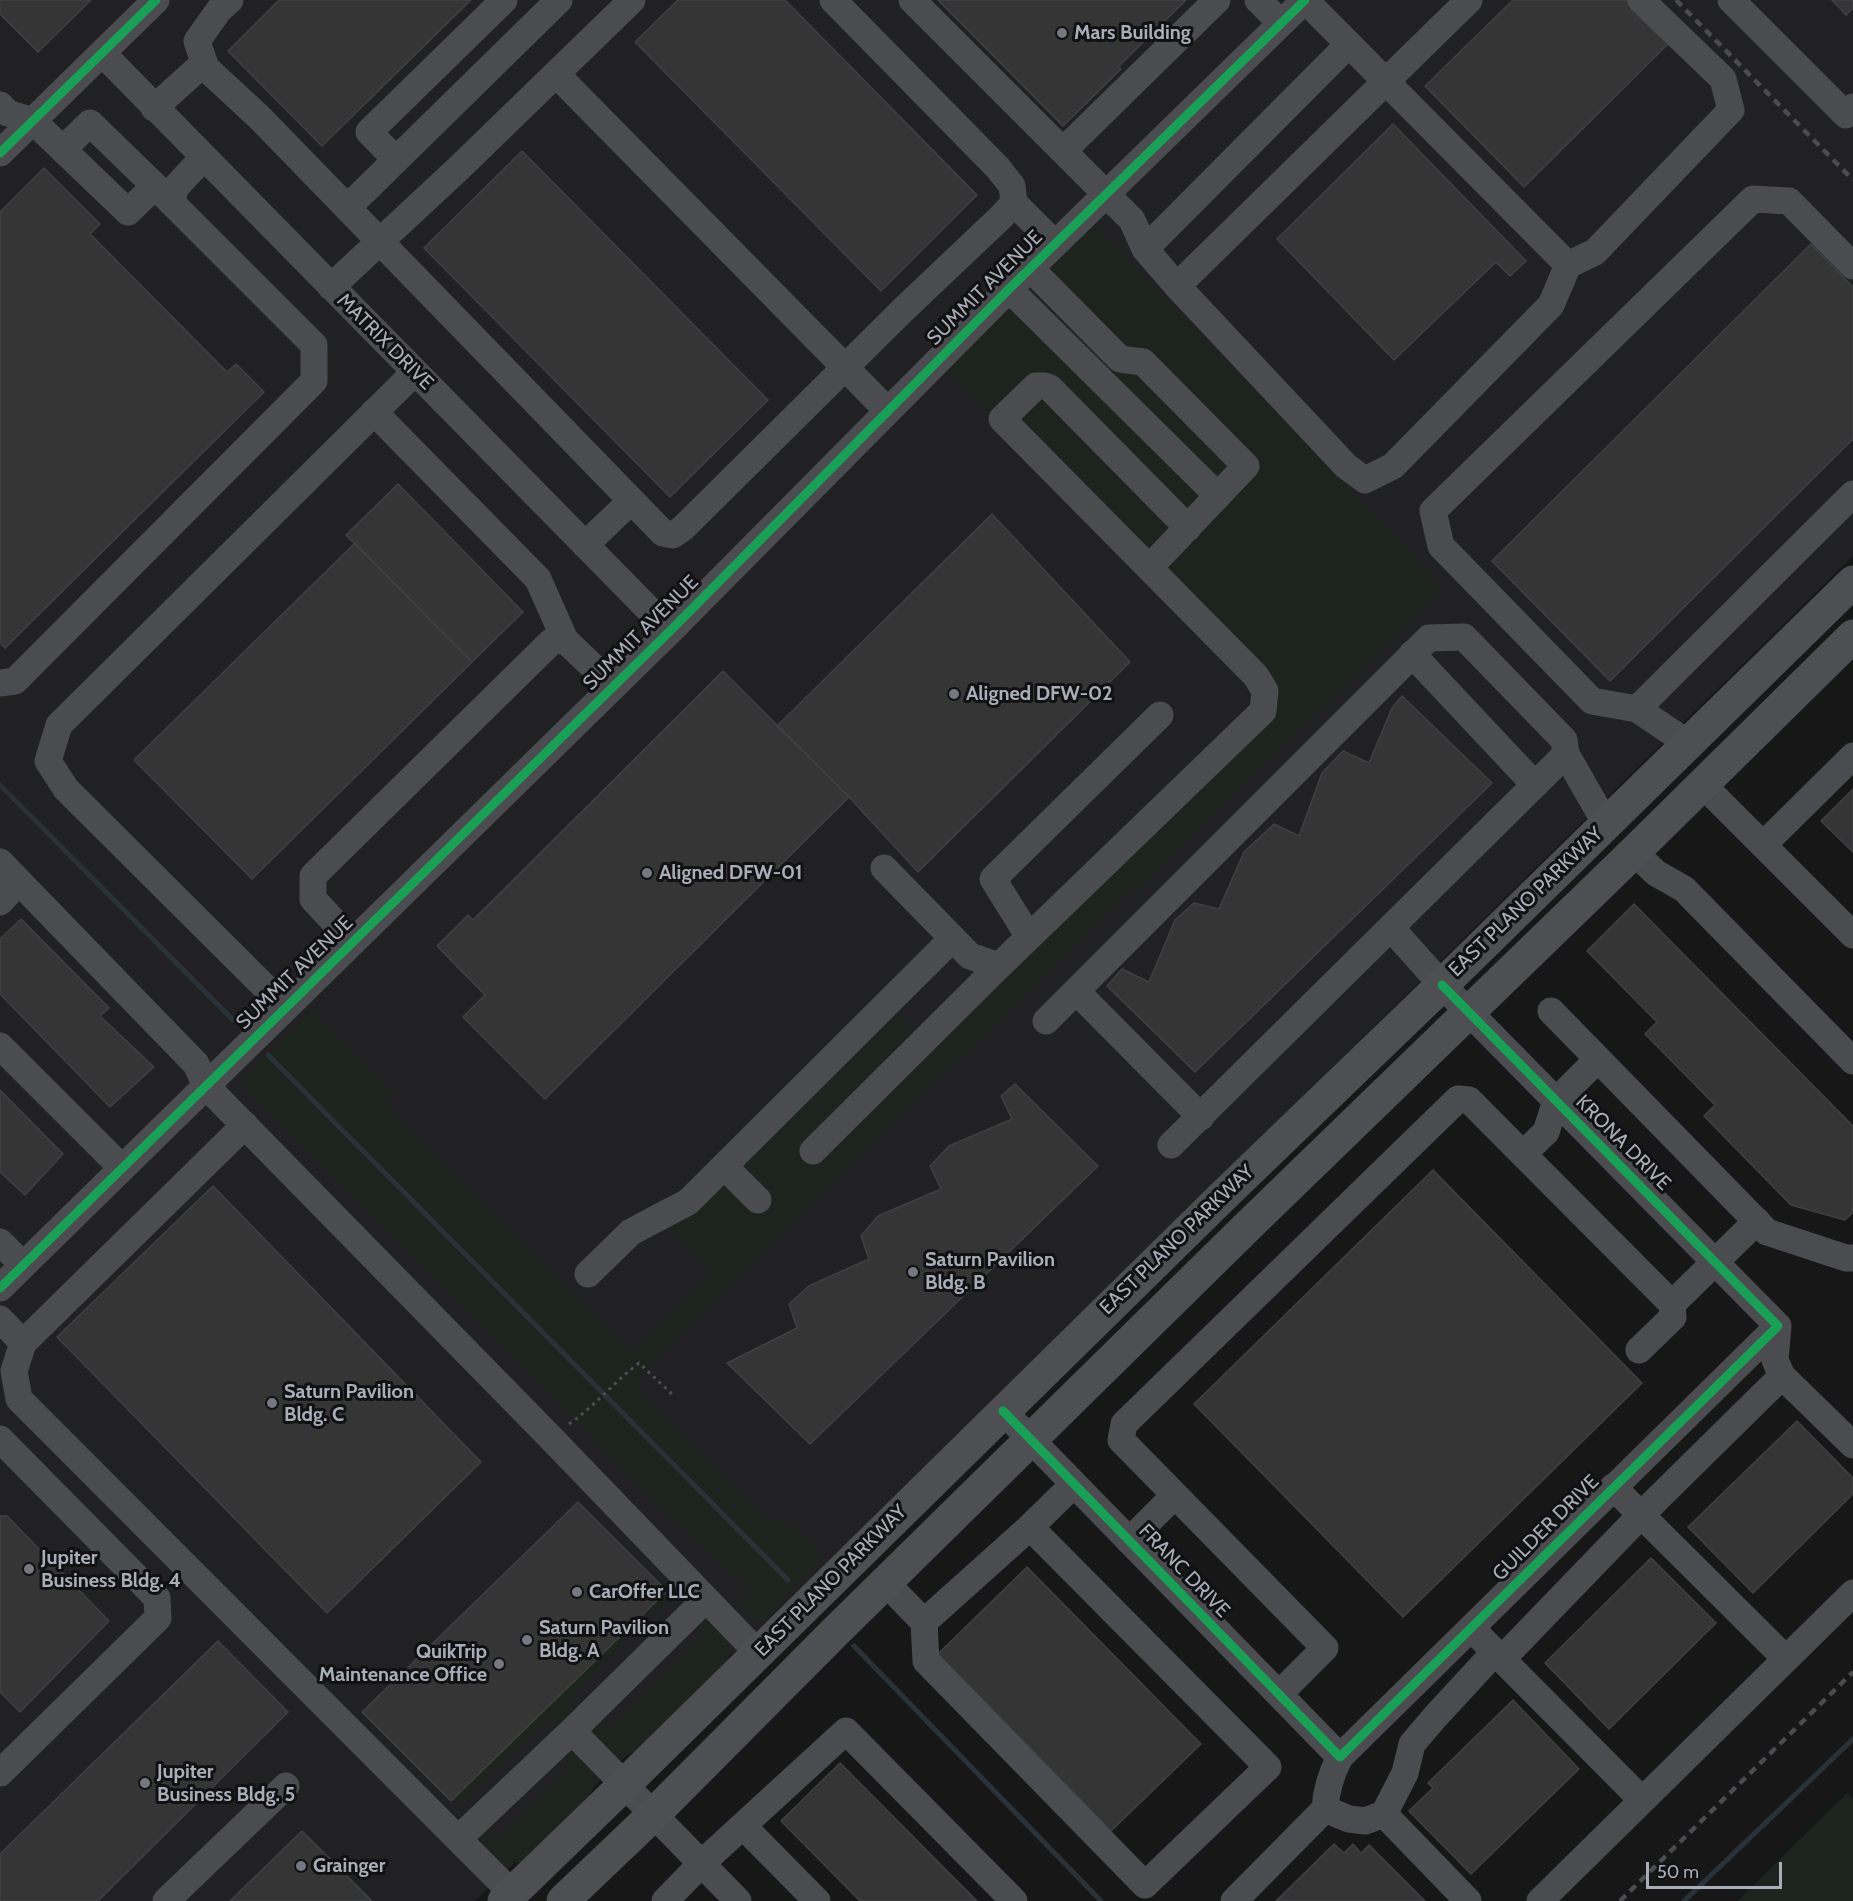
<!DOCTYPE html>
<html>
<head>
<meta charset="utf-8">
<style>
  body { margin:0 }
  #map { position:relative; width:1853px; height:1901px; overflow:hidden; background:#171717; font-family:Cabin,sans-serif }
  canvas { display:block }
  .scale { position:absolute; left:1646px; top:1862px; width:136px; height:27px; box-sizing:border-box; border:3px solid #a8adb8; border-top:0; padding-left:8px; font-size:18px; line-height:21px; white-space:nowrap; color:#a8adb8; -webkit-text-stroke:4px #111113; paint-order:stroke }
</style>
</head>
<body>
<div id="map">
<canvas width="1853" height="1901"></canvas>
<div class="scale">50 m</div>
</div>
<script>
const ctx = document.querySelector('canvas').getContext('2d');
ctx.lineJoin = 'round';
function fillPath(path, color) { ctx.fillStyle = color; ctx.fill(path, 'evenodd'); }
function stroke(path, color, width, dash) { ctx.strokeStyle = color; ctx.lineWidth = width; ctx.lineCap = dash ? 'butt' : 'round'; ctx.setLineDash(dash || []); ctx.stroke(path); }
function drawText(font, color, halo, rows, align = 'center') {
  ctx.font = font + ' Cabin,sans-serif'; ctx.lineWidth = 6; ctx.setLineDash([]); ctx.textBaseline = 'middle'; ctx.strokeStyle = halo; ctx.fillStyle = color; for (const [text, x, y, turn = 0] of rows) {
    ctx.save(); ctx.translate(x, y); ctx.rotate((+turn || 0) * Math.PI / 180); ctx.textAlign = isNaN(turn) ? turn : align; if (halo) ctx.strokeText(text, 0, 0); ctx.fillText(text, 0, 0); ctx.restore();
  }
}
fillPath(new Path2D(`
  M0 0H1853V556L883 1509 475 1901H0Z`), '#212123');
fillPath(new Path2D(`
  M1091 220 1443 588 649 1364 636 1386 770 1518 796 1528 825 1556 781 1601 776 1612 755 1623 738 1606 751 1590 653 1499 551 1394 240 1081 312 1009 394 1092 384 1102 629 1351 711 1270 666 1224 888 1007 924 1036 1269 705 996 426 941 365Z
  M663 1595 667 1600 568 1697 579 1709 557 1729 546 1719 461 1802 456 1797Z
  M701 1617C723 1625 732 1640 728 1664L638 1750C615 1764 602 1746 592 1727L597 1720 608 1731 705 1635 692 1624Z
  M568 1749C588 1761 602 1779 587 1800L525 1862 502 1863 490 1853 480 1839 485 1828 497 1841 572 1768 559 1755Z
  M1847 1793 1853 1798V1901H1738Z`), '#1d241e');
stroke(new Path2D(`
  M0 785 233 1020
  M268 1055 788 1580
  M854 1646 1101 1901
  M1684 1901 1853 1739`), '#2a3239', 5);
const building = new Path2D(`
  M0 0H91L38 52 0 14Z
  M279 0H471L322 146 228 51Z
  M678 0H785L977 195 881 291 635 42Z
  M938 0H1186L1118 67 1121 69 1063 126Z
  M1513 0H1626L1669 43 1524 187 1425 86Z
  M1832 0H1853V8L1846 15Z
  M1393 124 1526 261 1510 276 1496 262 1394 360 1277 239Z
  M522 151 768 400 670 497 424 248Z
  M44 168 100 224 90 234 227 372 236 364 264 392 5 648 0 643V212Z
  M1811 244 1853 287V439L1610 681 1492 561Z
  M398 484 523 612 472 662 346 535Z
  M992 514 1130 662 918 872 849 797 777 726Z
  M355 543 472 662 252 879 134 760Z
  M723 671 849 797 545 1099 463 1017 485 995 437 946 468 915 473 920Z
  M1402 696 1492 783 1195 1072 1107 986 1122 969 1149 982 1175 920 1194 903 1219 909 1244 852 1274 824 1299 836 1322 773 1343 751 1369 763 1392 708Z
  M1853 789V852L1821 821Z
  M1634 904 1853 1126V1212L1845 1220 1791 1205 1704 1116 1715 1105 1645 1034 1657 1022 1587 951Z
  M21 919 109 1008 100 1016 154 1067 110 1107 0 994V939Z
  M1015 1084 1098 1166 810 1444 727 1363 797 1328 789 1304 809 1286 869 1259 861 1236 878 1216 941 1189 930 1166 949 1146 1012 1119 1001 1096Z
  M0 1090 63 1154 25 1195 0 1172Z
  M1433 1170 1642 1383 1403 1617 1194 1404Z
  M213 1186 481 1462 327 1613 57 1337Z
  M1797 1421 1853 1478V1494L1753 1593 1688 1527Z
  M578 1502 667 1591 451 1801 362 1712Z
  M0 1516H7L109 1621 20 1712 0 1692Z
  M1651 1558 1716 1623 1609 1729 1545 1663Z
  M1027 1567 1201 1744 1111 1831 938 1654Z
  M218 1641 288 1712 98 1901H0V1854Z
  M1513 1700 1579 1769 1471 1874 1409 1811 1433 1788 1428 1783Z
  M840 1763 977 1901H860L781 1821Z
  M302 1831 372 1901H230Z
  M1334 1844 1344 1853 1353 1844 1361 1853 1369 1845 1425 1901H1276Z`);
fillPath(building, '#353536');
stroke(building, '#3f4043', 1.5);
stroke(new Path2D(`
  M569 1424C595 1406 614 1382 639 1363L673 1395`), '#4d4e52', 3, [3, 4.5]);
stroke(new Path2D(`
  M230 0 219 10 197 41 206 68 260 118 663 533 673 535 683 528 905 308 1001 217 1014 203 1012 186 998 168 833 0
  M912 0 1132 220 1145 249 1177 286 1346 466 1365 480 1393 466 1551 305 1568 265
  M1258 0 1281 23
  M1305 0 1568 265 1595 252 1731 110 1723 79 1641 0
  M1731 0 1846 115 1853 107
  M102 53 670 631
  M556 74 887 410
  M0 105 8 113 33 121 128 212 155 186 90 123 63 149
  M154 108 204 63
  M1064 150 1217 0
  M0 153 156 0
  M396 160 369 132 504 0
  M172 203 175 188 203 158
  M1014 203 1055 244
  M347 208 559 0
  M1145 249 1349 44
  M1030 268 1120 359 1143 362 1246 466 1150 567
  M1177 286 1469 0
  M331 287 459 168 632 0
  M1009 289 1218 496
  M374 412 538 579 565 640
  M585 545 631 501
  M1412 654 1535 785
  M0 683 15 681 314 381V345L155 186
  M1637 709 1853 494
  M1689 744 1637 709 1592 701 1441 546 1433 511 1753 199 1789 201 1853 266
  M1702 784 1853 935
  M1763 845 1853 756
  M1634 852 1656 873 1684 889 1853 1061
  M0 862 196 1064 206 1086 550 1437 758 1653
  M884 868 970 956 999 966 1263 711 1265 691 1256 676 1002 419 1036 386H1045L1050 388 1188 528
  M0 902 19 882
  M1391 928 1442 985 1778 1326
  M1029 937 993 879 1160 715
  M353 942 313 899V876L551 642 565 640 613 686
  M1076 991 1201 1117
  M286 1008 66 789 48 761 59 725 415 372
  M1551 1011 1767 1232 1846 1258H1853
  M1046 1021 1429 638 1464 637 1564 740 1566 754 1606 824
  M0 1046 122 1168
  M1171 1145 1566 754
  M813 1151 999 966
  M1523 1154 1546 1132 1556 1101 1598 1059
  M724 1166 758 1200
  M0 1242 23 1265
  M588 1274 631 1232 688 1202 952 939
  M0 1288 670 631 1009 289 1305 0
  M0 1319 23 1343 14 1371 19 1399 512 1893
  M1778 1326 1775 1360 1782 1376 1853 1445
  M23 1343 245 1125
  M1639 1350 1673 1317 1672 1304 1757 1221
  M1003 1411 1340 1757
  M0 1439 157 1598 158 1618 0 1773
  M1613 1487 1786 1659
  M1129 1541 1175 1495
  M886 1583 924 1622 926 1661 1145 1885 1268 1767 1030 1527 1074 1484
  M924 1622 1030 1527
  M1471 1628 1642 1800
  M1502 1659 1641 1515 1782 1376
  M1279 1694 1325 1648 1121 1440 1124 1424 1458 1099 1469 1100 1672 1304
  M572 1731 738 1901
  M1325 1809 1349 1819 1365 1821 1384 1814 1468 1901
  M1384 1814 1405 1773 1412 1744 1435 1717 1495 1652
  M744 1827 817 1901
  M458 1839 572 1731 706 1599
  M166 1901 286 1786
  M665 1901 702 1863 846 1731 1014 1901
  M1234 1901 1325 1809C1326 1789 1331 1774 1340 1757L1778 1326
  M1540 1901 1853 1593`), '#4b4c50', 27);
stroke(new Path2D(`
  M504 1901 625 1784 1222 1197 1442 985 1853 582
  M563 1901 653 1815 835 1632 1249 1225 1634 852 1853 636`), '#4d4f52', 33);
stroke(new Path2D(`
  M1676 0 1853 180
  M1620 1901 1853 1672`), '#4b4c4f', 4.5, [8, 6]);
stroke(new Path2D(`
  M0 153 156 0
  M0 1288 670 631 1009 289 1305 0
  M1003 1411 1340 1757 1778 1326 1442 985`), '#1a9f57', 9);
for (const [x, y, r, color] of [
  [1062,33,6,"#757880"],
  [954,694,6,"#757880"],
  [647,873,6,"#757880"],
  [913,1272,6,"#757880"],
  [272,1403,6,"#757880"],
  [29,1569,6,"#757880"],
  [577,1592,6,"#757880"],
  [527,1640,6,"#757880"],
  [499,1664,6,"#757880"],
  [145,1783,6,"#757880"],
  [301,1866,6,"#757880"]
]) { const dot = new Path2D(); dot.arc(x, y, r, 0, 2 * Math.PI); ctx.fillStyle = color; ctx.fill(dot); stroke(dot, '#111113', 2); }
drawText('bold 20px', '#a8adb8', '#111113', [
  ["Mars Building",1074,33],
  ["Aligned DFW-02",966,694],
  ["Aligned DFW-01",659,873],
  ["Saturn Pavilion",925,1260],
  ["Bldg. B",925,1283],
  ["Saturn Pavilion",284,1392],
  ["Bldg. C",284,1415],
  ["Jupiter",41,1558],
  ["Business Bldg. 4",41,1581],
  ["CarOffer LLC",589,1592],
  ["Saturn Pavilion",539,1628],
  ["Bldg. A",539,1651],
  ["QuikTrip",487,1652,"right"],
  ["Maintenance Office",487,1675,"right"],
  ["Jupiter",157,1772],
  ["Business Bldg. 5",157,1795],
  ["Grainger",313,1866]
], 'left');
drawText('20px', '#a8adb8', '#111113', [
  ["SUMMIT AVENUE",985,288,-45],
  ["MATRIX DRIVE",385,342,45],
  ["SUMMIT AVENUE",641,633,-45],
  ["EAST PLANO PARKWAY",1526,902,-44],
  ["SUMMIT AVENUE",295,973,-44],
  ["KRONA DRIVE",1623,1143,45],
  ["EAST PLANO PARKWAY",1177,1240,-44],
  ["GUILDER DRIVE",1546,1528,-45],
  ["FRANC DRIVE",1184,1571,46],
  ["EAST PLANO PARKWAY",831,1581,-45]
]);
</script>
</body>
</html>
